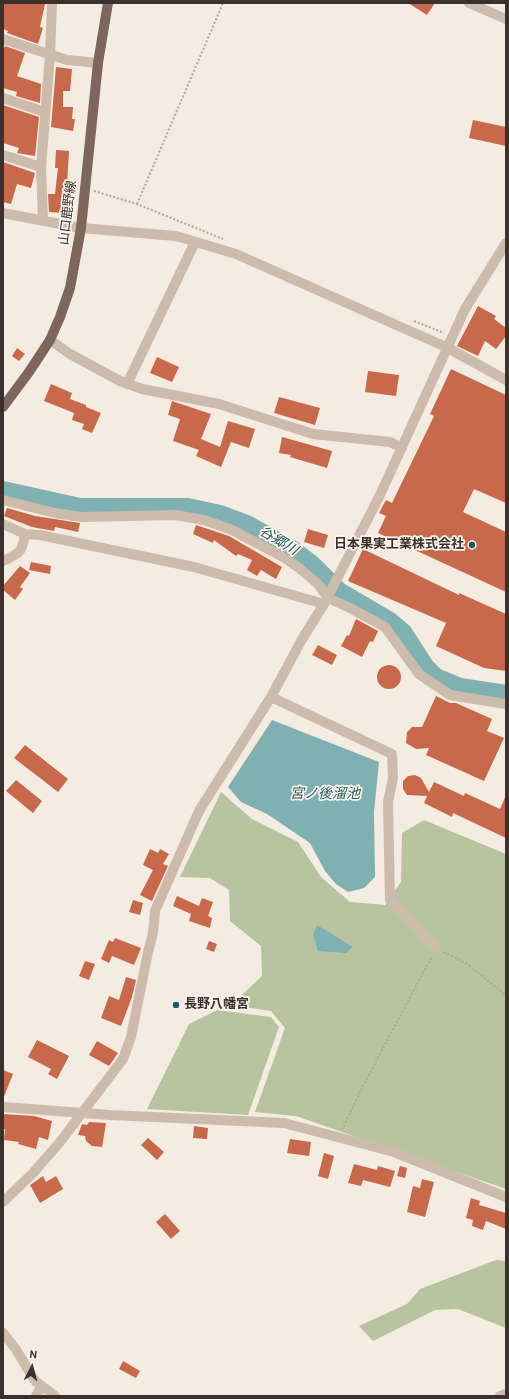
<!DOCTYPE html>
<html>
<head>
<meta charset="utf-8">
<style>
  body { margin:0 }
  #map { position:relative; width:509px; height:1399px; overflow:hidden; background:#f4ebe1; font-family:Overpass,sans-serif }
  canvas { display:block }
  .frame { position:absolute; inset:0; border:4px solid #3b302b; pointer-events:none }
  .north { position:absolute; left:12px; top:1347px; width:40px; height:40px; -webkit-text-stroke:3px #fbf5ee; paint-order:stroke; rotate:6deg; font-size:11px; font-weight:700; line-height:16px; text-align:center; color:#3b302b }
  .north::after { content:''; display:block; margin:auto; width:14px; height:18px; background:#3b302b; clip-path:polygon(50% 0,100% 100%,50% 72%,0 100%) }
</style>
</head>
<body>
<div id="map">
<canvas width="509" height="1399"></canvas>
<div class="frame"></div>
<div class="north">N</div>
</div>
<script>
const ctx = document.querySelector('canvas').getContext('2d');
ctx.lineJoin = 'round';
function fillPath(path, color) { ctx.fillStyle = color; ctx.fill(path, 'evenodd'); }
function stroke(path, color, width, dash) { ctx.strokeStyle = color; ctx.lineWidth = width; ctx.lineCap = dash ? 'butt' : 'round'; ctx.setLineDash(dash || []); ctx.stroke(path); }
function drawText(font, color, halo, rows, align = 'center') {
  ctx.font = font + ' Overpass,"Noto Sans JP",sans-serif'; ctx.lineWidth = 3.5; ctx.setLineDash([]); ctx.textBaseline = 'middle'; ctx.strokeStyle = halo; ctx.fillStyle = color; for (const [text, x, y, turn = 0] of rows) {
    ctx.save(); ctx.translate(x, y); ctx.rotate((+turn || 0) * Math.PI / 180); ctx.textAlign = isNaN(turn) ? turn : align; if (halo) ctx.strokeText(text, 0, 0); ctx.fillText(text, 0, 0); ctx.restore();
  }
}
fillPath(new Path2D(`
  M221 792 252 819 298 842 321 877 350 902 385 905 401 882 402 833 424 820 506 854V1189L296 1116 255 1112 285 1028 271 1011 231 1005 262 976 261 946 230 921 229 890 210 878 180 877Z
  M217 1010 271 1017 279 1027 248 1115 147 1109 189 1024Z
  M496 1260 506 1261V1328L458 1309 435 1310 373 1341 359 1326 407 1304 420 1289Z`), '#b8c4a0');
fillPath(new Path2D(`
  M272 720 379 762 374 812 375 877 364 888 348 892 336 884 325 871 310 843 267 814 241 802 228 787Z
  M317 925 353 947 346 953 318 951 313 935Z`), '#7fb0b2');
stroke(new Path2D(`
  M3 490 80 507H188L220 514 249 525 292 549 313 565 339 591 390 621 403 632 425 666 436 677 460 687 506 694`), '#7fb0b2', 18);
fillPath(new Path2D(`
  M3 3 45 4 40 27 43 28 38 44 7 33 8 31 3 29Z
  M408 3H435L427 15Z
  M5 46 25 53 17 76 41 84 40 103 16 96 17 92 3 88V52Z
  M56 67 72 69 70 91H63V107H73L72 119H75L73 131 51 127Z
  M3 105 39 117 35 156 17 153 19 148 3 143Z
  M473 120 506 127V146L469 138Z
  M56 150 69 151 67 184 65 183 62 213 49 212 48 194H55L58 168H55Z
  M3 162 35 173 31 188 17 184 11 204 3 202Z
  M478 306 496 316 494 319 506 328V336L496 349 485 341 478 356 457 346Z
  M17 348 25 354 19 361 12 356Z
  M157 357 179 367 172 382 150 373Z
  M451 369 506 395V503L474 489 463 512 506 532V592L378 533 386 516 379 513 386 500 392 503 434 416 430 414Z
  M368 371 399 375 396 396 365 392Z
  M51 384 72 393 70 399 86 405V407L101 413 92 433 82 429 84 424 72 420 74 413 44 401Z
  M279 397 320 408 315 425 274 413Z
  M172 401 211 414 201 439 220 447 228 421 255 429 249 448 231 442 221 467 196 456 199 450 173 441 180 419 168 415Z
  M282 437 332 451 327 468 290 457 291 455 279 453Z
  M7 508 35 516 80 523 78 532 55 527 54 531 32 527 4 516Z
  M196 525 229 536 282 567 276 579 261 570 257 576 247 570 252 560 238 554 236 556 214 540 213 543 193 534Z
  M308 529 328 535 324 548 304 542Z
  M363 549 459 595V593L506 614V671L484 668 436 646 446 623 348 581Z
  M31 562 51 566 50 574 29 570Z
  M20 566 30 573 20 587 23 589 15 600 3 590V586Z
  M356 619 378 631 373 642 370 641 362 657 341 646 347 635 349 636Z
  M318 645 337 655 332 665 312 655Z
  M377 677a12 12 0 1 1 24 0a12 12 0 1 1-24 0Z
  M436 696 450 703H456L492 719 487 731 504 738 484 781 426 755 429 748 416 749 406 743 407 732 412 727H422Z
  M25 745 68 779 58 792 14 758Z
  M415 775 421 778 429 792 434 782 464 796 465 793 500 809 506 795V838L453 813 452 817 424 803 427 796 407 795 403 789V781L408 776Z
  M16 780 42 801 33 813 6 791Z
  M150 849 158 853 160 849 169 854 163 864 168 866 152 901 140 895 153 870 143 865Z
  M177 896 199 906 202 898 213 902 208 916 212 918 210 928 189 921 191 914 173 906Z
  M133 900 143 903 140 915 129 912Z
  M115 938 141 948 134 965 112 956 109 963 101 959 109 940 113 942Z
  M209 941 217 944 214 952 206 949Z
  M85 961 95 964 89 980 79 976Z
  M126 977 136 980 132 997 121 1026 101 1018 109 996 119 1000Z
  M37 1040 69 1056 57 1079 48 1074 51 1069 28 1057Z
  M97 1041 118 1053 109 1066 89 1055Z
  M3 1070 13 1074 3 1099Z
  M3 1114 34 1116 52 1121 48 1140 39 1137 36 1149 18 1144 19 1142 4 1140 5 1129H3Z
  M89 1122 106 1123 102 1147 92 1146 86 1141 85 1136 78 1135 82 1124 87 1125Z
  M194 1126 208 1128 207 1139 193 1138Z
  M148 1138 164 1152 157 1160 141 1145Z
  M290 1139 311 1142 309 1156 287 1153Z
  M324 1153 334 1156 328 1179 318 1176Z
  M354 1164 377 1170 378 1166 395 1171 390 1187 363 1180 361 1186 348 1183Z
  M400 1166 407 1168 405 1178 397 1176Z
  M43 1176 46 1182 56 1176 63 1189 40 1203 30 1185Z
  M422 1179 434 1182 425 1217 407 1212 413 1186 420 1188Z
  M471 1198 480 1201 479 1205 506 1213V1229L486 1221 483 1230 472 1226 473 1220 466 1218Z
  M165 1214 180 1231 171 1239 156 1222Z
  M123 1361 140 1371 136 1378 119 1369Z`), '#c8694b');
stroke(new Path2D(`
  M94 191 137 204 223 239
  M137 204 223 3
  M414 321 444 333
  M444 952 467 964 506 995
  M342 1130 364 1084 432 956`), '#b9a596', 2, [2, 2]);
stroke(new Path2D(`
  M469 3 506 19
  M3 39 67 60 98 63
  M3 98 45 112
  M3 155 41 167
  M3 213 81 228 176 236 236 254 446 347 506 380
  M43 221 41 167 50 55 52 3
  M50 340 70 354 120 381 142 389 219 404 313 434 390 442 402 448
  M127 384 195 242
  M3 500 55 513 82 517 175 515 204 520 232 530 283 557 299 568 318 584 328 598 350 608 385 627 419 674 450 695 506 704
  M3 524 25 534C22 553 20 553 3 561
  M25 534 40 535 194 567 324 604
  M271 697 392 754 393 778 388 802 390 900 435 947
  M3 1107 110 1115 284 1123 394 1152 506 1197
  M3 1202 33 1173 60 1142 123 1059 131 1037 148 952 153 933 155 911 199 811 271 697 301 641 324 604 380 495 465 309 506 243
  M3 1333 15 1348 35 1381 55 1396
  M36 1396 41 1387
  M500 1396 506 1394`), '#cdbbac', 10);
stroke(new Path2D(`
  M3 407 29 372 50 340 60 317 70 288 81 228 98 63 108 3`), '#7d675c', 10);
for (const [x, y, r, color] of [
  [472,545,4,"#1f5a5e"],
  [176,1005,4,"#1f5a5e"]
]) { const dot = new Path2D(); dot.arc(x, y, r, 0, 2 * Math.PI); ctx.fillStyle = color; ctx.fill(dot); stroke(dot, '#fbf5ee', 1.5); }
drawText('13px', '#3b302b', '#fbf5ee', [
  ["山口鹿野線",69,213,-83]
]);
drawText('bold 13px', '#3b302b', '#fbf5ee', [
  ["日本果実工業株式会社",464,545],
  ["長野八幡宮",184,1005,"left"]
], 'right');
drawText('italic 14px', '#1f5a5e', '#fbf5ee', [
  ["谷郷川",278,542,31],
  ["宮ノ後溜池",325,795]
]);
</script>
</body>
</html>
